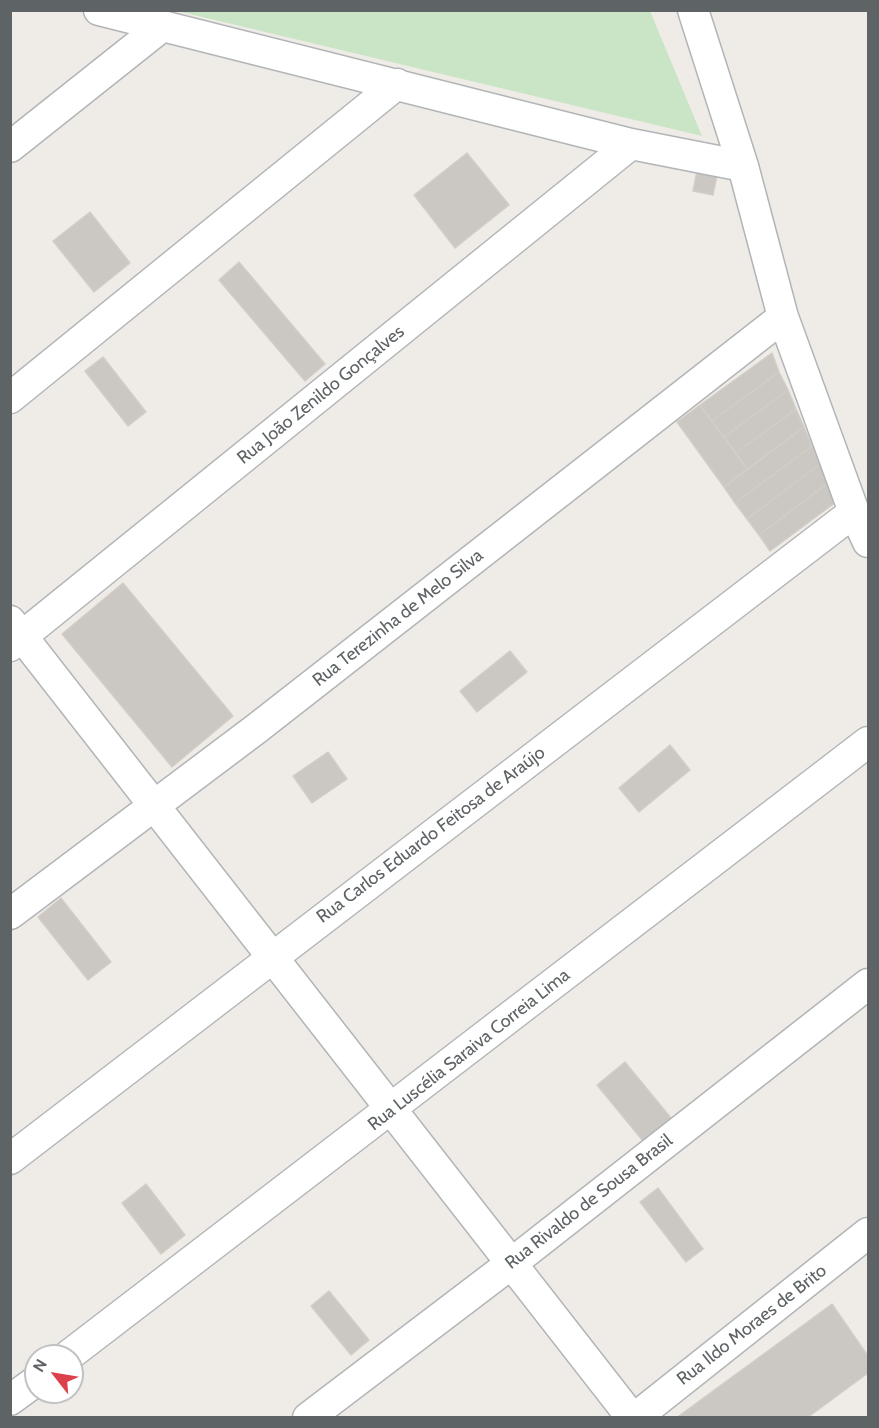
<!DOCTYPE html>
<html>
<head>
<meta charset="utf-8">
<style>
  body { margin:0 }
  #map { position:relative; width:879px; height:1428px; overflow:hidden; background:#efece7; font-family:Cabin,sans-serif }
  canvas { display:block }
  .frame { position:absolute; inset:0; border:12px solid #5e6366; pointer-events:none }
  .north { position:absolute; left:24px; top:1344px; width:60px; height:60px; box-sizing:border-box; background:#fff; border:2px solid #bfc1c2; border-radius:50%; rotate:301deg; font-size:16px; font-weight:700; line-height:24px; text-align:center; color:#5e6366 }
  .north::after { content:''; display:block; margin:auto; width:21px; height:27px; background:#dc404a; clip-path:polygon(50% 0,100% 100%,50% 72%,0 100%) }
</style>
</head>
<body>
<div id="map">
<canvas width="879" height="1428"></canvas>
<div class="frame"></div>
<div class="north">N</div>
</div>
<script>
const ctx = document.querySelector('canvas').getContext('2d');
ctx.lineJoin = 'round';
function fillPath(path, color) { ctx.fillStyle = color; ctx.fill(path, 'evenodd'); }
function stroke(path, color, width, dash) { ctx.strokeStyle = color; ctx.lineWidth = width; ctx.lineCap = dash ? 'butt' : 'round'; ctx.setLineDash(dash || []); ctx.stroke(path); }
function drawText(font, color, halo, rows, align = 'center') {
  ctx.font = font + ' Cabin,sans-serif'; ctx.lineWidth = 4.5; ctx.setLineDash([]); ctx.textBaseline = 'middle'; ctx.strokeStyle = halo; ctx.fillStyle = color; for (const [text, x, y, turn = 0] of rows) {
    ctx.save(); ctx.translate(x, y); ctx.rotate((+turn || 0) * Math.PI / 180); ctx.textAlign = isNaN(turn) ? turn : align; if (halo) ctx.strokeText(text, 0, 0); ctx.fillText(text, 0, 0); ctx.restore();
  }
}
fillPath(new Path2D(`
  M177 11H650L702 136Z`), '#cae5c6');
const building = new Path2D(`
  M467 153 509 205 455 248 414 195Z
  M697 171 717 175 713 195 693 191Z
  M90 212 130 263 94 292 53 241Z
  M239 262 325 364 305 381 219 280Z
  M772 353 779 372 712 421 700 405Z
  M103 357 146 412 128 426 85 371Z
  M779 372 788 390 724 437 712 421Z
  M788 390 796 409 736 453 724 437Z
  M700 405 747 469 724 487 677 422Z
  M796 409 804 427 747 469 736 453Z
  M804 427 812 446 735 503 724 487Z
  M812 446 820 464 747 519 735 503Z
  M820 464 828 483 759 535 747 519Z
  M828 483 836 502 770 551 759 535Z
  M123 583 233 716 172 767 62 634Z
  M510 651 527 672 477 712 460 691Z
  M670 745 690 770 639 812 619 788Z
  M328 752 347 779 312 803 293 776Z
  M61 898 111 962 88 980 38 917Z
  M625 1062 671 1118 643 1141 597 1085Z
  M146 1184 185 1235 161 1254 122 1203Z
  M658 1188 703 1249 686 1262 640 1202Z
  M329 1291 369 1340 351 1355 311 1306Z
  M832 1304 868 1356V1373L807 1418H676Z`);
fillPath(building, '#cbc7c3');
stroke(building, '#d4cdc6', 1.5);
const minor = new Path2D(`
  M99 10 631 144 743 166
  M693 10 743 166 783 317 854 512 868 542
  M10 147 161 27
  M10 398 397 84
  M10 621 632 1418
  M10 646 631 144
  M10 914 256 729 783 317
  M10 1159 854 512
  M68 1356 868 742
  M10 1400 36 1381
  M308 1418 512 1263 868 984
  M635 1418 868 1233`);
stroke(minor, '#b2b5b8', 33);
stroke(minor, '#fff', 30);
drawText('18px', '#5e6366', '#fff', [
  ["Rua João Zenildo Gonçalves",321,395,-39],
  ["Rua Terezinha de Melo Silva",398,618,-38],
  ["Rua Carlos Eduardo Feitosa de Araújo",431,835,-37],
  ["Rua Luscélia Saraiva Correia Lima",469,1050,-38],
  ["Rua Rivaldo de Sousa Brasil",589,1202,-38],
  ["Rua Ildo Moraes de Brito",752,1325,-38]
]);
</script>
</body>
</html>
